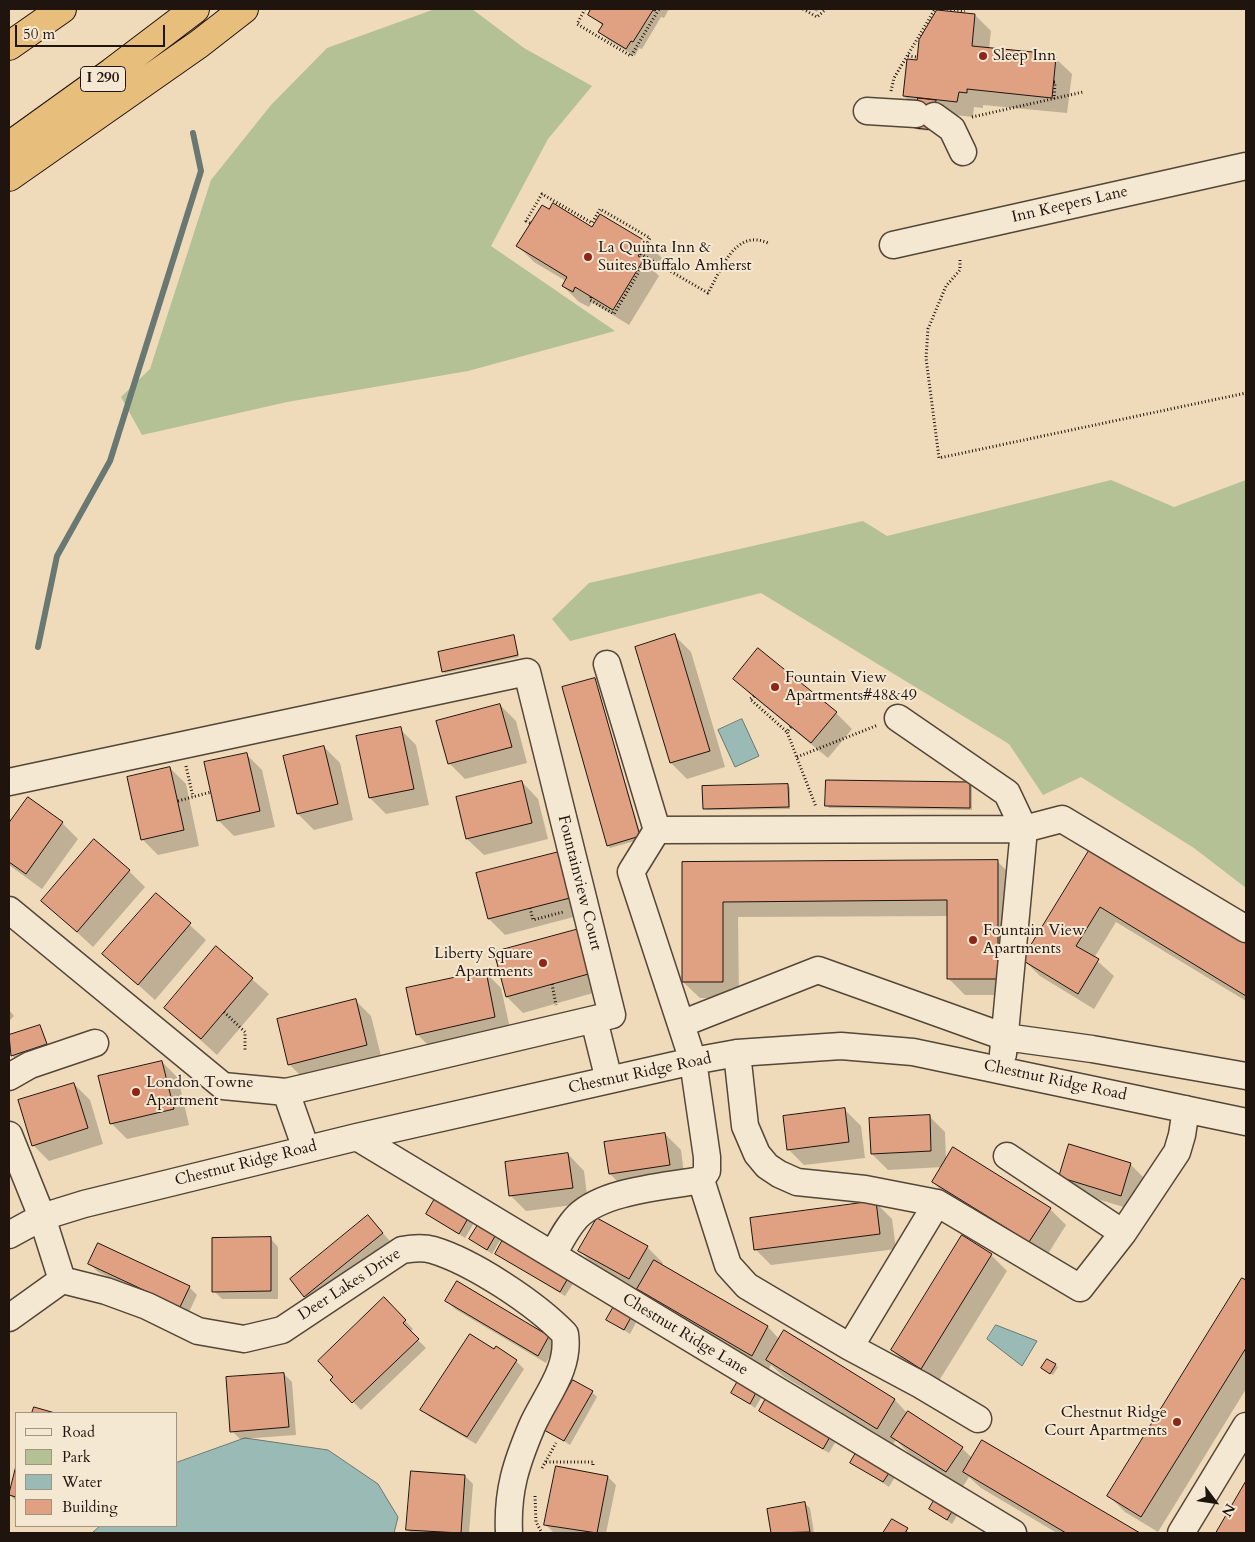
<!DOCTYPE html>
<html>
<head>
<meta charset="utf-8">
<style>
  body { margin:0 }
  #map { position:relative; width:1255px; height:1542px; overflow:hidden; background:#efdbba; font-family:Cardo,serif }
  canvas { display:block }
  .frame { position:absolute; inset:0; border:10px solid #20140e; pointer-events:none }
  .legend { position:absolute; left:15px; top:1412px; width:162px; height:115px; box-sizing:border-box; background:#f5e8d2; border:1px solid #a09384; margin:0; padding:6px 9px; list-style:none; font-size:15px; color:#20140e }
  .legend li { display:flex; align-items:center; gap:10px; height:25px }
  .legend b { width:25px; border:1px solid #a09384 }
  .north { position:absolute; left:1190px; top:1477px; width:50px; height:50px; -webkit-text-stroke:4px #f5e8d2; paint-order:stroke; rotate:121deg; font-size:14px; font-weight:700; line-height:20px; text-align:center; color:#20140e }
  .north::after { content:''; display:block; margin:auto; width:18px; height:22px; background:#20140e; clip-path:polygon(50% 0,100% 100%,50% 72%,0 100%) }
  .scale { position:absolute; left:15px; top:25px; width:150px; height:22px; box-sizing:border-box; border:2px solid #20140e; border-top:0; padding-left:6px; font-size:15px; line-height:18px; white-space:nowrap; color:#20140e; -webkit-text-stroke:4px #f5e8d2; paint-order:stroke }
</style>
</head>
<body>
<div id="map">
<canvas width="1255" height="1542"></canvas>
<div class="frame"></div>
<ul class="legend">
<li><b style="height:6px;background:#f5e8d2"></b>Road</li>
<li><b style="height:14px;background:#b4c194"></b>Park</li>
<li><b style="height:14px;background:#9abab5"></b>Water</li>
<li><b style="height:14px;background:#e0a082"></b>Building</li>
</ul>
<div class="north">N</div>
<div class="scale">50 m</div>
</div>
<script>
const ctx = document.querySelector('canvas').getContext('2d');
ctx.lineJoin = 'round';
function fillPath(path, color) { ctx.fillStyle = color; ctx.fill(path, 'evenodd'); }
function stroke(path, color, width, dash) { ctx.strokeStyle = color; ctx.lineWidth = width; ctx.lineCap = dash ? 'butt' : 'round'; ctx.setLineDash(dash || []); ctx.stroke(path); }
function drawText(font, color, halo, rows, align = 'center') {
  ctx.font = font + ' Cardo,serif'; ctx.lineWidth = 4; ctx.setLineDash([]); ctx.textBaseline = 'middle'; ctx.strokeStyle = halo; ctx.fillStyle = color; for (const [text, x, y, turn = 0] of rows) {
    ctx.save(); ctx.translate(x, y); ctx.rotate((+turn || 0) * Math.PI / 180); ctx.textAlign = isNaN(turn) ? turn : align; if (halo) ctx.strokeText(text, 0, 0); ctx.fillText(text, 0, 0); ctx.restore();
  }
}
fillPath(new Path2D(`
  M435 9H472L524 48 592 86 548 139 491 246 615 331 468 371 287 402 142 435 121 397 150 369 211 180 271 105 327 48Z
  M1111 480 1174 507 1246 480V888L1194 848 1081 777 1043 795 1009 744 761 593 570 641 552 619 589 583 863 521 887 536Z`), '#b4c194');
const water = new Path2D(`
  M742 719 759 756 735 767 718 730Z
  M996 1325 1037 1341 1022 1366 987 1339Z
  M245 1438 328 1450 378 1484 398 1517 394 1533H92L100 1526H176V1463Z`);
fillPath(water, '#9abab5');
stroke(water, '#697872', 1);
fillPath(new Path2D(`
  M593 9H669L664 18 661 17 642 49 639 48 635 56 608 40 600 32 603 26 589 14Z
  M811 9H819L817 12Z
  M975 15 991 31 989 49 1043 54 1046 57 1055 58 1072 74 1067 113 983 105V108L974 107 973 117 937 113 935 131 918 130 916 127 918 110 904 96 918 61Z
  M593 228 646 243 662 258 654 271 659 276 629 325 592 302 589 307 579 302 563 286 566 281 534 262 518 246Z
  M675 636 691 652 725 767 687 779 671 763Z
  M513 637 519 657 445 673 443 671Z
  M734 678 836 713 852 729 828 758 750 694Z
  M595 679 642 839 610 848 608 845Z
  M500 705 516 721 527 763 465 779 449 763Z
  M400 729 416 745 429 805 386 814 370 798 357 737Z
  M324 747 340 763 353 820 314 830 298 814Z
  M246 754 262 770 275 827 234 836 218 820Z
  M170 768 186 784 199 846 158 855 142 839Z
  M522 782 538 799 548 839 484 855 467 839 458 798Z
  M970 783 972 786V810L829 808 827 805Z
  M788 785 790 788V809L707 810 704 808Z
  M28 798 62 823 78 839 42 889 9 865V825Z
  M1091 850 1246 945V1001L1116 922 1094 958 1114 976 1094 1009 1040 976 1024 960Z
  M558 854 585 914 505 935 489 919Z
  M997 861 1013 877 1014 995H965L949 979 948 916 738 917 739 998H700L683 982V863Z
  M129 871 145 887 93 947 43 901Z
  M156 894 206 940 155 1000 104 954Z
  M579 930 607 989 523 1013 507 997Z
  M216 948 269 994 217 1055 165 1008Z
  M485 972 501 988 511 1033 433 1050 417 1034Z
  M355 1000 371 1016 382 1060 305 1080 289 1064Z
  M9 1010 14 1016 9 1021Z
  M40 1026 48 1046 14 1058 9 1047V1037Z
  M162 1062 178 1078 189 1125 127 1139 111 1123Z
  M74 1084 90 1100 103 1144 49 1161 33 1145Z
  M845 1110 861 1126 865 1158 804 1165 788 1149Z
  M929 1116 945 1132 946 1161 1050 1209 1066 1225 1046 1257 949 1198 933 1182 943 1167 888 1170 872 1154Z
  M665 1134 681 1150 685 1181 626 1190 610 1174Z
  M568 1154 584 1171 588 1203 526 1211 510 1195Z
  M1130 1164 1146 1180 1137 1211 1077 1193 1061 1177Z
  M437 1196 475 1221 465 1238 427 1214Z
  M876 1203 892 1219 896 1249 771 1265 755 1249Z
  M368 1217 390 1241 313 1304 305 1296Z
  M481 1222 502 1237 492 1254 471 1239Z
  M270 1238 278 1247V1299H222L214 1291Z
  M647 1247 663 1263 661 1266 768 1327 780 1340 785 1332 895 1400 908 1414 962 1448 973 1459 982 1442 1137 1533H1057L981 1488 969 1477 962 1488 909 1453 896 1440 893 1444 783 1376 771 1365 768 1371 655 1305 643 1293 596 1267 580 1251Z
  M497 1254 576 1279 565 1296Z
  M991 1255 1007 1271 937 1384 908 1366 892 1350Z
  M90 1264 189 1287 197 1295 188 1314 98 1272Z
  M1242 1279 1246 1282V1389L1158 1532 1125 1512 1109 1496Z
  M384 1299 413 1329 410 1332 426 1348 361 1410 332 1380Z
  M447 1301 548 1337 556 1345 546 1363 455 1309Z
  M639 1317 630 1334 608 1320Z
  M494 1351 516 1361 524 1369 476 1444 430 1417 422 1409Z
  M1047 1360 1058 1367 1053 1375 1045 1370Z
  M284 1374 292 1382 296 1435 240 1439 232 1431Z
  M765 1391 755 1408 733 1393Z
  M592 1392 597 1397 570 1445 546 1430Z
  M760 1411 840 1434 829 1453Z
  M852 1462 899 1470 889 1487Z
  M16 1471V1501L9 1494Z
  M465 1476 473 1484 469 1533H411L408 1530Z
  M608 1477 616 1485 606 1533H558L553 1532 545 1524Z
  M1246 1484V1533H1217Z
  M804 1503 810 1508 814 1533H773L768 1510Z
  M962 1507 952 1524 930 1509Z
  M893 1520 907 1529 908 1533H885Z`), '#0003');
stroke(new Path2D(`
  M38 647 57 556 110 461 201 171 193 133`), '#697872', 6);
const building = new Path2D(`
  M591 9H657L655 11 653 10 633 42 631 41 626 49 598 32 603 24 588 15Z
  M937 10 975 14 972 46 1043 53V55L1056 57 1052 98 967 89V93L959 92 957 102 903 96 907 59 917 60 919 40Z
  M918 98 936 100 933 130 915 128Z
  M553 203 592 227 600 214 647 242 638 256 644 259 613 310 575 287 573 292 562 286 567 277 516 246 542 205 549 209Z
  M675 634 710 751 670 763 635 647Z
  M514 635 518 655 442 672 438 652Z
  M758 648 837 712 811 743 733 679Z
  M595 678 640 836 607 846 562 687Z
  M500 704 512 747 448 764 436 721Z
  M401 727 414 789 369 798 356 736Z
  M324 746 338 804 297 814 283 756Z
  M247 753 260 811 217 821 204 762Z
  M170 767 184 830 141 840 127 777Z
  M826 780 970 782V808L825 806Z
  M522 781 532 823 466 839 456 797Z
  M788 784 789 807 703 809 702 786Z
  M28 797 63 822 26 874 9 862V823Z
  M94 839 130 870 77 932 41 901Z
  M1090 849 1246 943V996L1100 907 1076 946 1099 959 1078 994 1022 960Z
  M559 852 570 898 488 919 476 873Z
  M998 860V979H947V900L723 902V982H682V862Z
  M156 893 191 923 138 985 102 954Z
  M579 929 592 973 506 997 494 952Z
  M216 946 253 978 201 1039 164 1008Z
  M486 971 495 1017 416 1035 406 988Z
  M356 999 367 1045 288 1065 277 1019Z
  M40 1025 47 1044 11 1056 9 1035Z
  M162 1061 174 1109 110 1124 98 1076Z
  M74 1083 88 1128 32 1146 18 1100Z
  M845 1108 849 1142 787 1150 783 1116Z
  M930 1115 931 1151 871 1154 869 1118Z
  M665 1133 670 1165 609 1174 604 1142Z
  M1069 1144 1131 1163 1121 1196 1059 1177Z
  M953 1147 1051 1208 1029 1242 932 1182Z
  M568 1153 573 1188 509 1196 505 1162Z
  M437 1195 470 1215 459 1234 426 1214Z
  M876 1201 880 1234 754 1250 750 1218Z
  M368 1215 383 1233 304 1297 290 1279Z
  M597 1218 648 1246 629 1279 578 1251Z
  M481 1220 498 1231 487 1250 469 1239Z
  M506 1234 571 1273 560 1292 495 1254Z
  M962 1235 992 1254 921 1369 891 1350Z
  M271 1237V1291L212 1292V1238Z
  M98 1243 190 1286 180 1307 88 1264Z
  M654 1260 768 1326 752 1356 637 1289Z
  M1242 1278 1246 1280V1348L1141 1517 1107 1496Z
  M457 1281 549 1336 538 1356 445 1301Z
  M384 1297 406 1320 403 1323 419 1339 352 1403 330 1380 333 1377 318 1361Z
  M617 1301 635 1310 624 1330 606 1320Z
  M784 1330 895 1399 877 1429 766 1360Z
  M470 1334 494 1349 496 1346 517 1360 467 1437 420 1410Z
  M1047 1359 1056 1364 1050 1374 1041 1368Z
  M284 1373 289 1427 230 1432 226 1377Z
  M742 1374 760 1385 750 1404 731 1393Z
  M573 1380 593 1391 564 1441 544 1430Z
  M770 1391 835 1428 823 1449 759 1411Z
  M34 1407 55 1413H32Z
  M908 1411 963 1447 946 1472 891 1437Z
  M982 1440 1140 1533H1066L963 1472Z
  M861 1444 895 1464 883 1482 850 1463Z
  M16 1466V1497L9 1495Z
  M556 1466 608 1476 597 1533 544 1525Z
  M411 1471 465 1475 461 1533 406 1530Z
  M1246 1481V1533H1216Z
  M940 1490 958 1501 947 1520 929 1509Z
  M805 1502 810 1532 771 1533 767 1509Z
  M892 1519 908 1528 905 1533H883Z`);
fillPath(building, '#e0a082');
stroke(building, '#20140e', 1);
const minor = new Path2D(`
  M867 111 916 114
  M934 116 952 129 963 152
  M893 245 1246 166
  M898 718 1007 793 1024 829 1003 1054
  M9 782 527 672 612 1015 286 1092 223 1086 9 910
  M657 830 1024 829 1062 819 1246 929
  M594 1020 609 1080
  M681 1024 818 970 1005 1037 1092 1049 1246 1076
  M737 1053 745 1126 757 1154 767 1166 779 1174 797 1182 865 1189 937 1203 1080 1288 1123 1233 1177 1152 1182 1135 1186 1109
  M9 1077 30 1065 95 1043
  M286 1092 306 1149
  M9 1135 42 1217 62 1280 9 1318
  M357 1137 1013 1533
  M1007 1156 1123 1233
  M701 1180 728 1265 747 1286 850 1347 937 1203
  M9 1235 42 1217 84 1204 357 1137 693 1061 737 1053 841 1046 913 1052 1246 1122
  M553 1255C560 1242 567 1227 578 1216 605 1190 665 1187 701 1180L707 1171V1157L693 1061 631 872 657 830 607 664
  M62 1280 106 1291 147 1306 198 1331 244 1339 282 1330 402 1250C413 1248 423 1247 433 1250 473 1262 535 1303 565 1334 570 1369 546 1395 532 1426 516 1464 507 1491 509 1533
  M850 1347 921 1385 978 1419
  M1181 1533 1246 1426`);
const highway = new Path2D(`
  M9 46 62 9
  M9 146 112 72 195 9
  M9 177 199 44 244 9`);
stroke(minor, '#544639', 29);
stroke(highway, '#20140e', 30);
stroke(new Path2D(`
  M585 9 577 24 631 56 659 9
  M803 9 817 17 826 9
  M947 9 965 11
  M908 56 917 57
  M1054 82H1055L1054 99
  M891 91 894 78 935 9
  M972 117 1083 92
  M530 223 526 221 542 194 592 223 600 209 650 238 641 254 708 293C721 270 735 228 768 243
  M960 260V270L946 286 928 329 926 358 939 458 1246 393
  M591 297 590 300 614 314 647 258
  M754 696 750 699 787 732
  M791 727 787 732 816 807
  M797 757 878 725
  M186 766 193 797
  M178 801 211 792
  M530 908 533 920 563 912
  M552 984 556 1005
  M224 1012 245 1032V1051
  M546 1462H593V1467
  M542 1468 556 1443
  M535 1496 536 1522 542 1533`), '#20140e', 3, [1, 2.5]);
stroke(minor, '#f5e8d2', 26);
stroke(highway, '#e8be7d', 28);
for (const [x, y, r, color] of [
  [983,56,5,"#8f2418"],
  [588,257,5,"#8f2418"],
  [775,687,5,"#8f2418"],
  [973,940,5,"#8f2418"],
  [543,963,5,"#8f2418"],
  [136,1092,5,"#8f2418"],
  [1177,1422,5,"#8f2418"]
]) { const dot = new Path2D(); dot.arc(x, y, r, 0, 2 * Math.PI); ctx.fillStyle = color; ctx.fill(dot); stroke(dot, '#f5e8d2', 2); }
for (const [x, y, w] of [
  [103,79,45]
]) { const box = new Path2D(); box.roundRect(x - w / 2, y - 12.5, w, 25, 4); ctx.fillStyle = '#f5e8d2'; ctx.fill(box); stroke(box, '#20140e', 1); }
drawText('bold 15px', '#20140e', null, [
  ["I 290",103,79]
]);
drawText('16px', '#20140e', '#f5e8d2', [
  ["Sleep Inn",993,56],
  ["La Quinta Inn &",598,248],
  ["Suites Buffalo Amherst",598,266],
  ["Fountain View",785,678],
  ["Apartments#48&49",785,696],
  ["Fountain View",983,931],
  ["Apartments",983,949],
  ["Liberty Square",533,954,"right"],
  ["Apartments",533,972,"right"],
  ["London Towne",146,1083],
  ["Apartment",146,1101],
  ["Chestnut Ridge",1167,1413,"right"],
  ["Court Apartments",1167,1431,"right"]
], 'left');
drawText('16px', '#20140e', '#f5e8d2', [
  ["Inn Keepers Lane",1070,205,-13],
  ["Fountainview Court",579,883,76],
  ["Chestnut Ridge Road",640,1074,-12],
  ["Chestnut Ridge Road",1055,1081,12],
  ["Chestnut Ridge Road",246,1164,-14],
  ["Deer Lakes Drive",350,1285,-33],
  ["Chestnut Ridge Lane",685,1335,31]
]);
</script>
</body>
</html>
